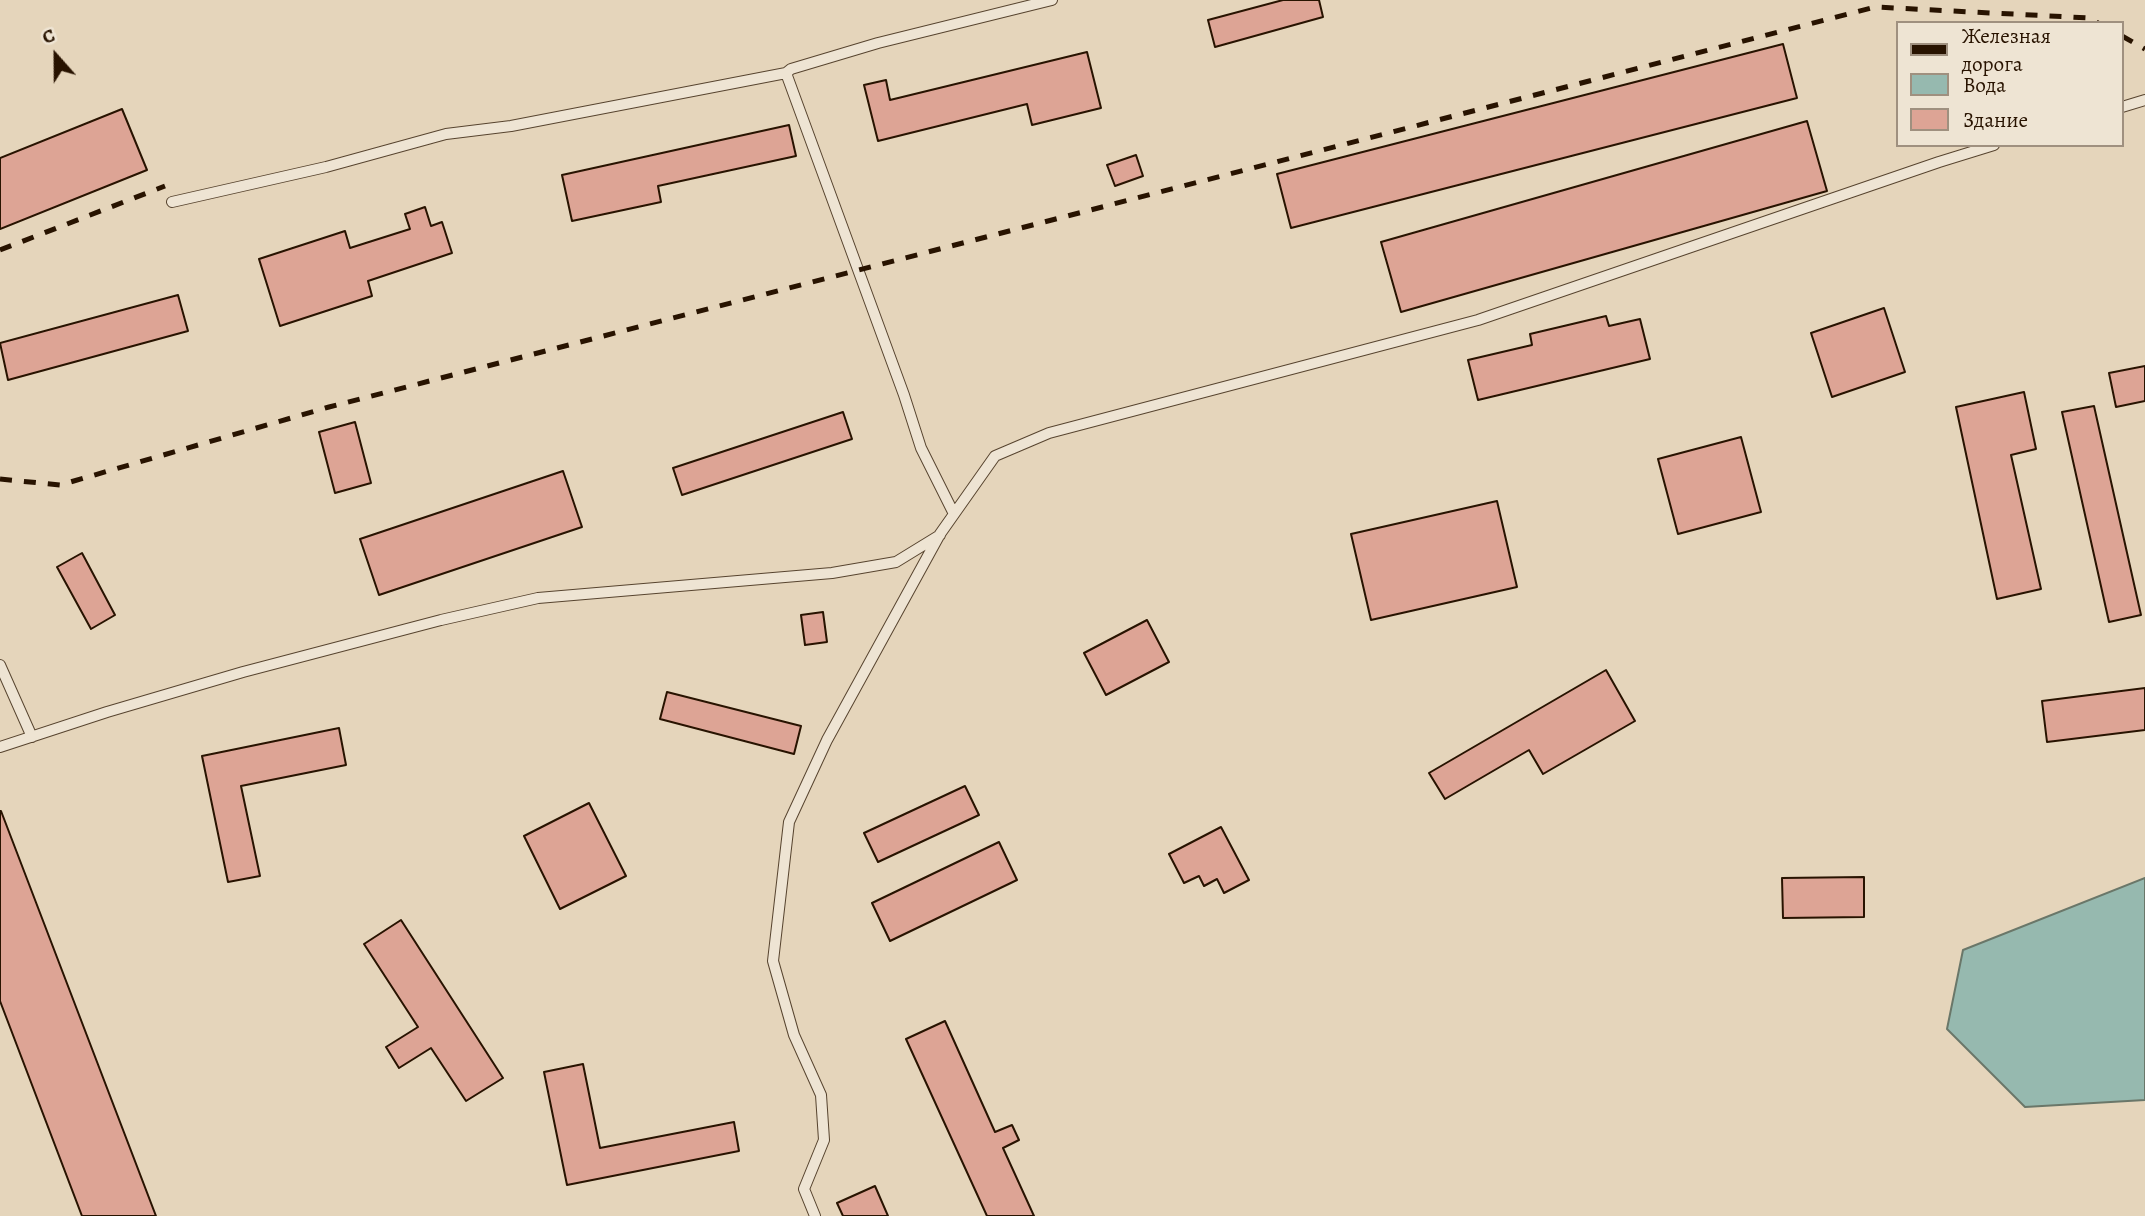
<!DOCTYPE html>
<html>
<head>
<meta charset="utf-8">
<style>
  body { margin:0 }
  #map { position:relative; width:2145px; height:1216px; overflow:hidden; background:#e5d5bb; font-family:Alegreya,serif }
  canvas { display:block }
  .legend { position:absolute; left:1896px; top:21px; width:228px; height:126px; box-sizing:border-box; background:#eee4d3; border:2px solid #9f907f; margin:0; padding:9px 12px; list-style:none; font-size:21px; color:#281300 }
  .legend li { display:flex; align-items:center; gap:14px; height:35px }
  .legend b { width:35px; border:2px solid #9f907f }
  .north { position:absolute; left:21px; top:21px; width:70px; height:70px; -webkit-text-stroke:5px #eee4d3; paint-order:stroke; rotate:339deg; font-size:19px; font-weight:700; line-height:28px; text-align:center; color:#281300 }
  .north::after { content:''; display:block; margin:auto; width:24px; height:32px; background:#281300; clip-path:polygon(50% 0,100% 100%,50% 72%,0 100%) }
</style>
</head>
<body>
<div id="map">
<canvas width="2145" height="1216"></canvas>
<ul class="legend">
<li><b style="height:9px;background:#281300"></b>Железная дорога</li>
<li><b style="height:19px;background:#96b9af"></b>Вода</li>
<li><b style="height:19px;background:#dda495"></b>Здание</li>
</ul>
<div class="north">С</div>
</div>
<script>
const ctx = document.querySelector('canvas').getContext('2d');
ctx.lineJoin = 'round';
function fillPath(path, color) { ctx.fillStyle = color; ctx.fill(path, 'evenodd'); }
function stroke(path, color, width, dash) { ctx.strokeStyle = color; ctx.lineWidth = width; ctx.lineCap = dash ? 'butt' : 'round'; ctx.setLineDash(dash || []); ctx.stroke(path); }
const water = new Path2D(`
  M2145 878V1100L2025 1107 1947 1029 1963 950Z`);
fillPath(water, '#96b9af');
stroke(water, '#6a7769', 2);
const building = new Path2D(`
  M1283 0H1319L1323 17 1215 47 1208 20Z
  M1783 44 1797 98 1291 228 1277 174Z
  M1087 52 1101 108 1032 125 1027 104 878 141 864 85 886 80 890 100Z
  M122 109 147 170 0 229V158Z
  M1807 121 1827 191 1401 312 1381 242Z
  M789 125 796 156 658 186 661 202 572 221 562 175Z
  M1136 155 1143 176 1115 186 1107 165Z
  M425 207 431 226 442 222 452 253 368 281 372 296 280 326 259 259 345 231 350 248 410 229 405 214Z
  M178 295 188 331 8 380 0 343Z
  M1884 308 1905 372 1832 397 1811 333Z
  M1606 316 1609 326 1640 319 1650 359 1478 400 1468 360 1532 345 1530 334Z
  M2145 366V401L2116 407 2109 373Z
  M2024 392 2036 449 2011 455 2041 589 1997 599 1956 407Z
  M2094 406 2141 615 2109 622 2062 412Z
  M843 412 852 439 682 495 673 468Z
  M355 422 371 483 335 493 319 432Z
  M1741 437 1761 512 1678 534 1658 459Z
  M563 471 582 527 379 595 360 539Z
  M1497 501 1517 587 1371 620 1351 534Z
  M82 553 115 615 91 629 57 567Z
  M823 612 827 642 805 645 801 615Z
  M1147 620 1169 662 1106 695 1084 653Z
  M1606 670 1635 721 1543 774 1529 750 1445 799 1429 773Z
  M2145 688V730L2047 742 2042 701Z
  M667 692 801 726 794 754 660 719Z
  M339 728 346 765 241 786 260 876 228 882 202 756Z
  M965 786 979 815 878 862 864 833Z
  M589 803 626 876 560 909 524 836Z
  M0 811H1L156 1216H82L0 1001Z
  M1221 827 1249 880 1224 893 1217 879 1204 886 1199 876 1184 883 1169 854Z
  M999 842 1017 880 890 941 872 903Z
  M1864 877V917L1783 918 1782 878Z
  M401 920 503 1078 466 1101 431 1048 399 1068 386 1047 418 1027 364 944Z
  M945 1021 995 1132 1012 1125 1019 1140 1003 1148 1034 1216H987L906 1039Z
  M583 1064 600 1148 734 1122 739 1151 567 1185 544 1072Z
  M875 1186 888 1216H843L837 1203Z`);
fillPath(building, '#dda495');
stroke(building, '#281300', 2);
const lane = new Path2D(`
  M786 73 904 395 921 448 954 514
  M2122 107 2145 100
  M172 202 326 167 446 134 511 126 786 73 791 69 878 43 1052 0
  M0 665 32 737
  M0 747 107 712 243 672 441 620 538 598 832 573 896 562 940 535
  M815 1216 804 1189 824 1140 821 1095 794 1035 773 961 789 822 827 740 940 534 995 456 1049 433 1478 320 1939 162 1994 145`);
stroke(lane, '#57442f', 12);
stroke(lane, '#eee4d3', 10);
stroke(new Path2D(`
  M2122 36 2145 49
  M0 250 165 186
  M0 479 60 485 329 407 1875 7 2089 18 2098 23`), '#281300', 5, [12, 12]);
</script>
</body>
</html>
